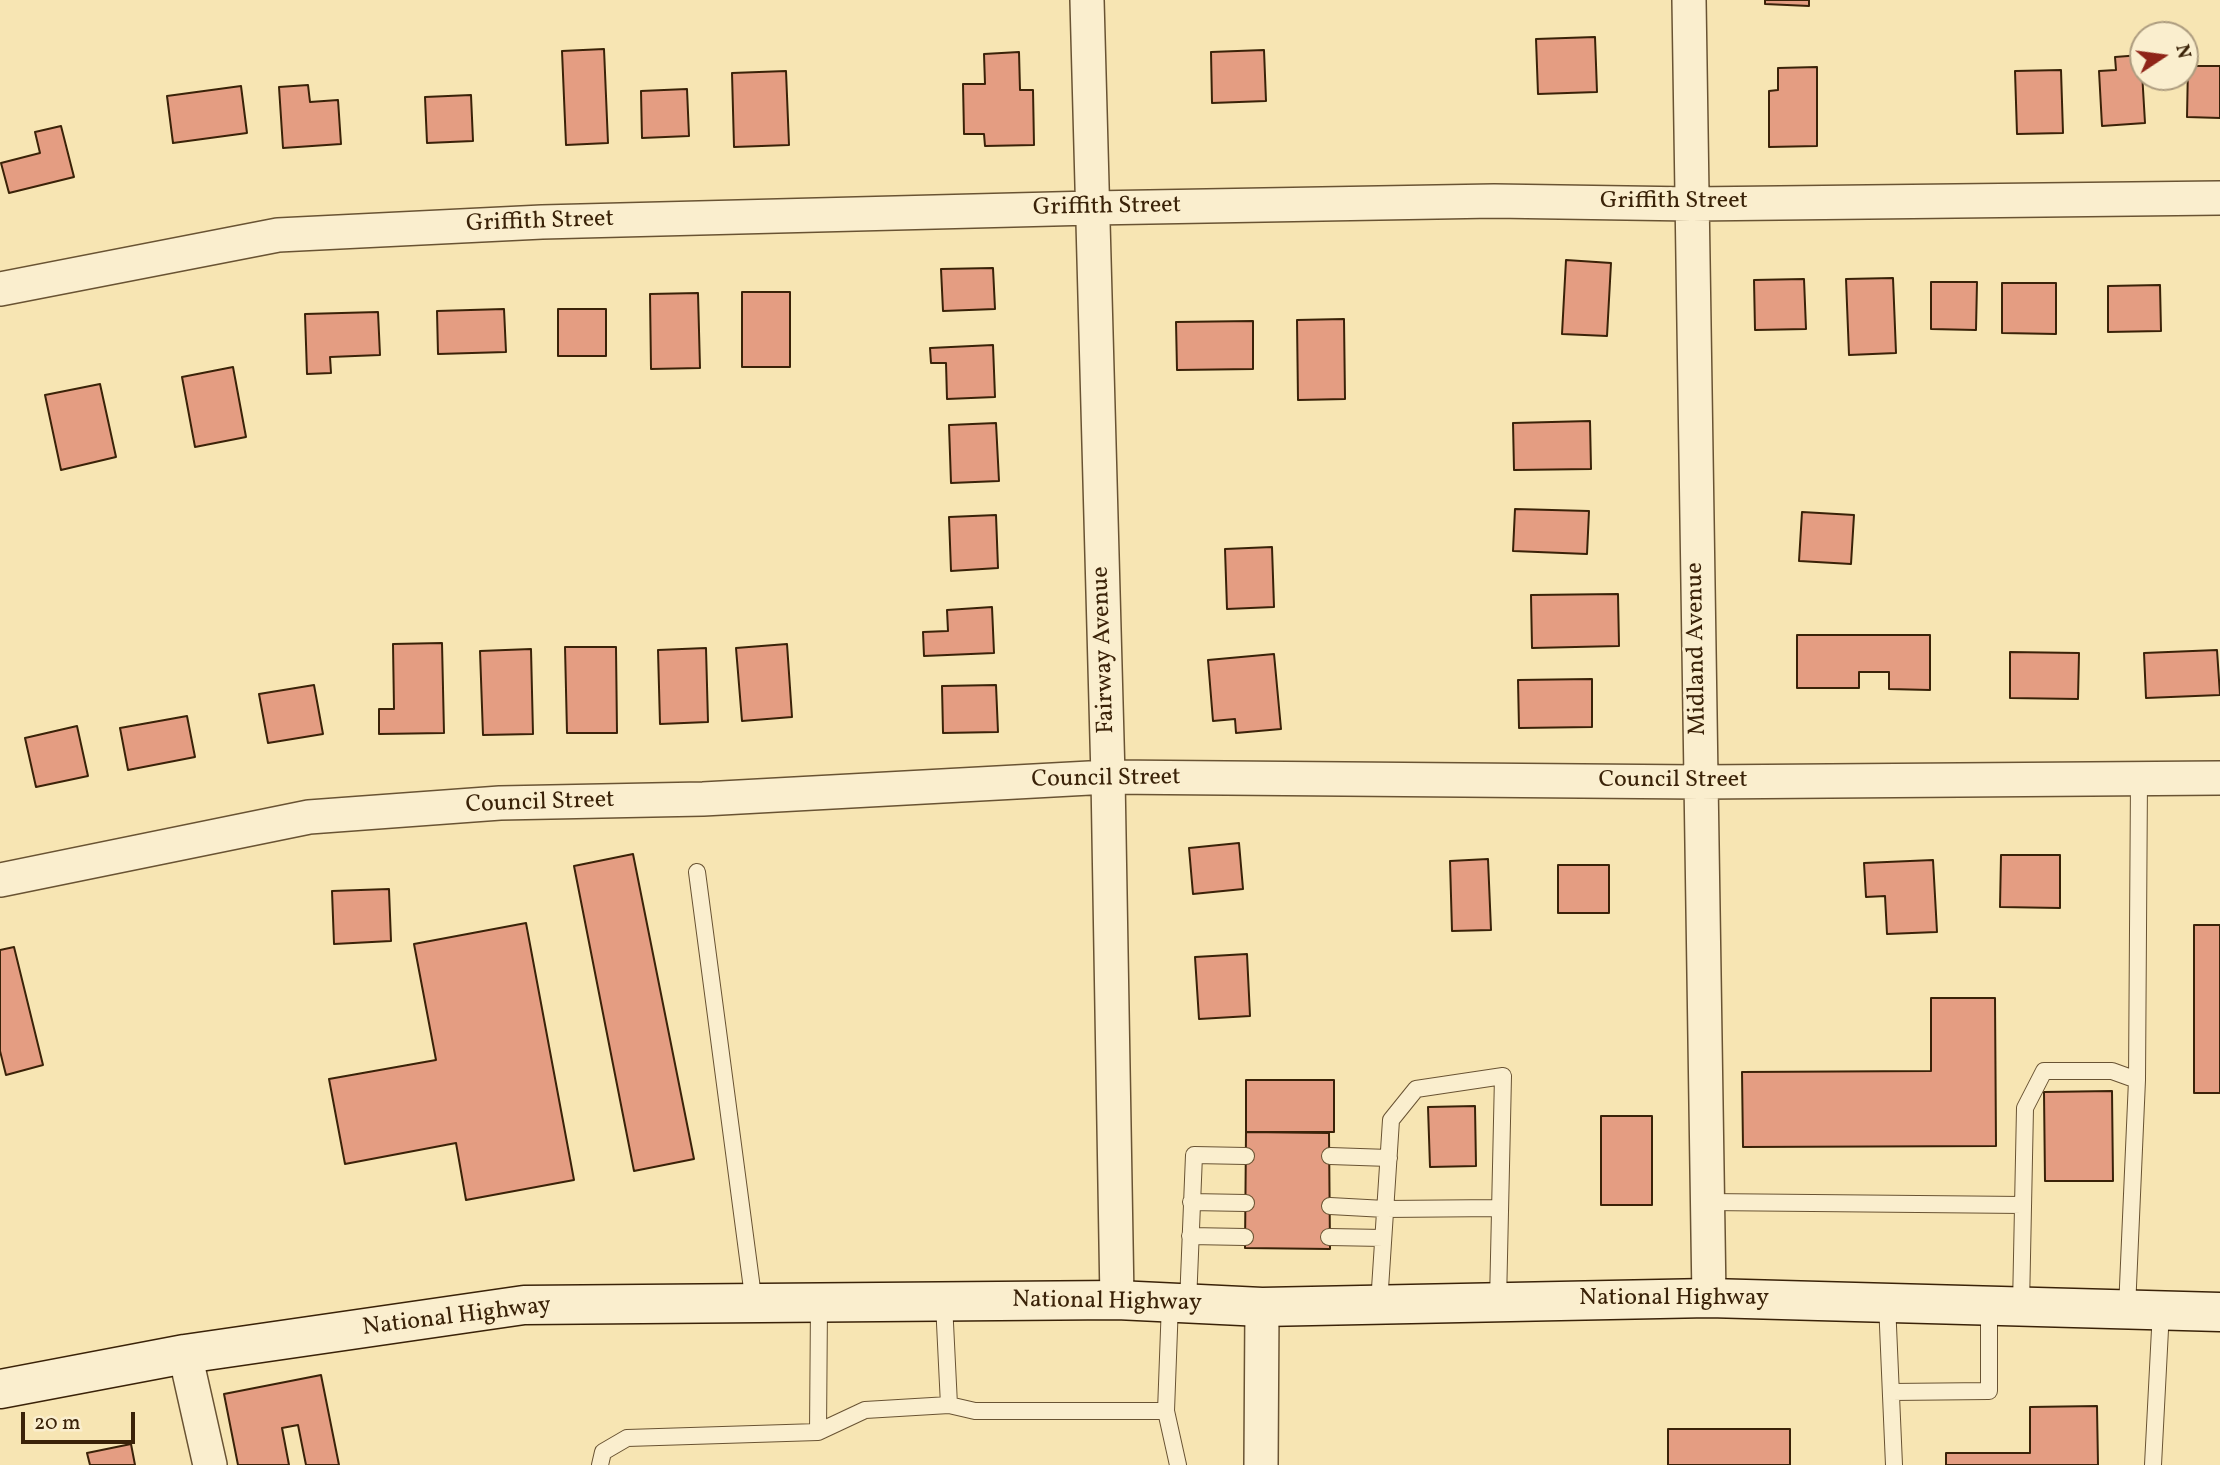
<!DOCTYPE html>
<html>
<head>
<meta charset="utf-8">
<style>
  body { margin:0 }
  #map { position:relative; width:2220px; height:1465px; overflow:hidden; background:#f7e5b3; font-family:Vollkorn,serif }
  canvas { display:block }
  .north { position:absolute; left:2129px; top:21px; width:70px; height:70px; box-sizing:border-box; background:#faeece; border:2px solid #ad9c7f; border-radius:50%; rotate:77deg; font-size:19px; font-weight:700; line-height:28px; text-align:center; color:#3a2208 }
  .north::after { content:''; display:block; margin:auto; width:24px; height:32px; background:#8f2418; clip-path:polygon(50% 0,100% 100%,50% 72%,0 100%) }
  .scale { position:absolute; left:21px; top:1412px; width:114px; height:32px; box-sizing:border-box; border:4px solid #3a2208; border-top:0; padding-left:9px; font-size:21px; line-height:24px; white-space:nowrap; color:#3a2208; -webkit-text-stroke:5px #faeece; paint-order:stroke }
</style>
</head>
<body>
<div id="map">
<canvas width="2220" height="1465"></canvas>
<div class="north">N</div>
<div class="scale">20 m</div>
</div>
<script>
const ctx = document.querySelector('canvas').getContext('2d');
ctx.lineJoin = 'round';
function fillPath(path, color) { ctx.fillStyle = color; ctx.fill(path, 'evenodd'); }
function stroke(path, color, width, dash) { ctx.strokeStyle = color; ctx.lineWidth = width; ctx.lineCap = dash ? 'butt' : 'round'; ctx.setLineDash(dash || []); ctx.stroke(path); }
function drawText(font, color, halo, rows, align = 'center') {
  ctx.font = font + ' Vollkorn,serif'; ctx.lineWidth = 6; ctx.setLineDash([]); ctx.textBaseline = 'middle'; ctx.strokeStyle = halo; ctx.fillStyle = color; for (const [text, x, y, turn = 0] of rows) {
    ctx.save(); ctx.translate(x, y); ctx.rotate((+turn || 0) * Math.PI / 180); ctx.textAlign = isNaN(turn) ? turn : align; if (halo) ctx.strokeText(text, 0, 0); ctx.fillText(text, 0, 0); ctx.restore();
  }
}
const building = new Path2D(`
  M1765 0H1809V6L1765 4Z
  M1595 37 1597 92 1538 94 1536 39Z
  M604 49 608 143 566 145 562 51Z
  M1264 50 1266 101 1212 103 1211 52Z
  M1019 52 1020 90H1033L1034 145 985 146 984 134H964L963 84H985L984 54Z
  M2141 55 2145 123 2102 126 2099 71 2116 70 2115 57Z
  M2188 66H2220V118L2187 117Z
  M1817 67V146L1769 147V91L1778 90V68Z
  M2061 70 2063 133 2017 134 2015 71Z
  M786 71 789 145 734 147 732 73Z
  M308 85 310 102 338 100 341 144 283 148 279 87Z
  M241 86 247 133 173 143 167 96Z
  M687 89 689 136 642 138 641 91Z
  M471 95 473 141 427 143 425 97Z
  M61 126 74 177 9 193 1 163 40 153 35 132Z
  M1566 260 1611 263 1607 336 1562 334Z
  M993 268 995 309 943 311 941 269Z
  M1893 278 1896 353 1849 355 1846 279Z
  M1804 279 1806 329 1755 330 1754 280Z
  M1931 282H1977L1976 330 1931 329Z
  M2002 283H2056V334L2002 333Z
  M2160 285 2161 331 2108 332V286Z
  M742 292H790V367H742Z
  M698 293 700 368 651 369 650 294Z
  M504 309 506 352 438 354 437 311Z
  M558 309H606V356H558Z
  M378 312 380 355 330 357 331 373 307 374 305 314Z
  M1344 319 1345 399 1298 400 1297 320Z
  M1253 321V369L1177 370 1176 322Z
  M993 345 995 397 947 399 946 363H931L930 348Z
  M233 367 246 437 195 447 182 377Z
  M100 384 116 457 61 470 45 395Z
  M1590 421 1591 469 1514 470 1513 423Z
  M996 423 999 481 951 483 949 425Z
  M1515 509 1589 511 1587 554 1513 551Z
  M1802 512 1854 515 1851 564 1799 561Z
  M996 515 998 568 951 571 949 517Z
  M1272 547 1274 607 1227 609 1225 549Z
  M1618 594 1619 646 1532 648 1531 595Z
  M992 607 994 653 924 656 923 632 948 631 947 610Z
  M1797 635H1930V690L1889 689V672H1859V688H1797Z
  M442 643 444 733 379 734V709H394L393 644Z
  M787 644 792 717 742 721 736 648Z
  M565 647H616L617 733H567Z
  M706 648 708 722 660 724 658 650Z
  M531 649 533 734 483 735 480 651Z
  M2217 650 2220 695 2146 698 2144 653Z
  M2010 652 2079 653 2078 699 2010 698Z
  M1274 654 1281 729 1236 733 1235 719 1213 721 1208 660Z
  M1592 679V727L1519 728 1518 680Z
  M314 685 323 734 268 743 259 694Z
  M996 685 998 732 943 733 942 686Z
  M187 716 195 757 128 770 120 728Z
  M77 726 88 776 36 787 25 738Z
  M1239 843 1243 889 1193 894 1189 848Z
  M633 854 694 1159 634 1171 574 866Z
  M2001 855H2060V908L2000 907Z
  M1488 859 1491 930 1452 931 1450 861Z
  M1933 860 1937 932 1887 934 1885 896 1866 897 1864 863Z
  M1558 865H1609V913H1558Z
  M389 889 391 941 334 944 332 891Z
  M526 923 574 1180 466 1200 456 1143 345 1164 329 1079 436 1060 414 944Z
  M2194 925H2220V1093H2194Z
  M14 947 43 1065 6 1075 0 1051V950Z
  M1247 954 1250 1016 1199 1019 1195 957Z
  M1931 998H1995L1996 1146 1743 1147 1742 1072 1931 1071Z
  M1246 1080H1334V1132H1246Z
  M2112 1091 2113 1181H2045L2044 1092Z
  M1475 1106 1476 1166 1430 1167 1428 1107Z
  M1601 1116H1652V1205H1601Z
  M1246 1132 1329 1133 1330 1249 1245 1248Z
  M321 1375 339 1465H306L298 1425 282 1428 289 1465H238L224 1394Z
  M2097 1406 2098 1465H1946V1453H2030V1407Z
  M1668 1429H1790V1465H1668Z
  M131 1444 135 1465H90L87 1453Z`);
fillPath(building, '#e49d82');
stroke(building, '#3a2208', 2);
const lane = new Path2D(`
  M697 872 754 1304
  M2137 1080 2139 779
  M1330 1156 1389 1158
  M1191 1202 1246 1203
  M1707 1202 2023 1205
  M1330 1206 1385 1209 1500 1208
  M1190 1236 1245 1237
  M1329 1237 1383 1238
  M944 1303 949 1405 975 1411H1166
  M1170 1303 1166 1411 1178 1465
  M1188 1303 1194 1155 1246 1156
  M1887 1303 1894 1465
  M1379 1304 1391 1120 1416 1089 1503 1076 1498 1302
  M2021 1306 2025 1108 2044 1071H2112L2137 1080 2127 1309
  M1891 1392 1989 1391V1305
  M818 1432 819 1304
  M600 1465 603 1452 627 1438 818 1432 865 1410 949 1405
  M2153 1465 2161 1310`);
const street = new Path2D(`
  M1087 0 1108 777 1117 1300
  M1689 0 1709 1298
  M0 289 278 235 542 222 1092 208 1494 201 1692 204 2220 198
  M0 880 309 817 500 803 703 799 1108 777 1700 782 2220 778
  M185 1354 210 1465
  M1261 1465 1262 1307`);
const secondary = new Path2D(`
  M0 1389 185 1354 524 1305 1117 1300 1262 1307 1709 1298 2220 1312`);
stroke(lane, '#695333', 18);
stroke(street, '#695333', 36);
stroke(secondary, '#3a2208', 41);
stroke(lane, '#faeece', 16);
stroke(street, '#faeece', 33);
stroke(secondary, '#faeece', 38);
drawText('24px', '#3a2208', '#faeece', [
  ["Griffith Street",1674,203],
  ["Griffith Street",1107,208,-1],
  ["Griffith Street",540,223,-2],
  ["Midland Avenue",1698,649,-91],
  ["Fairway Avenue",1105,650,-92],
  ["Council Street",1106,780,-1],
  ["Council Street",1673,782],
  ["Council Street",540,804,-2],
  ["National Highway",1674,1300],
  ["National Highway",1107,1303,1],
  ["National Highway",457,1318,-7]
]);
</script>
</body>
</html>
